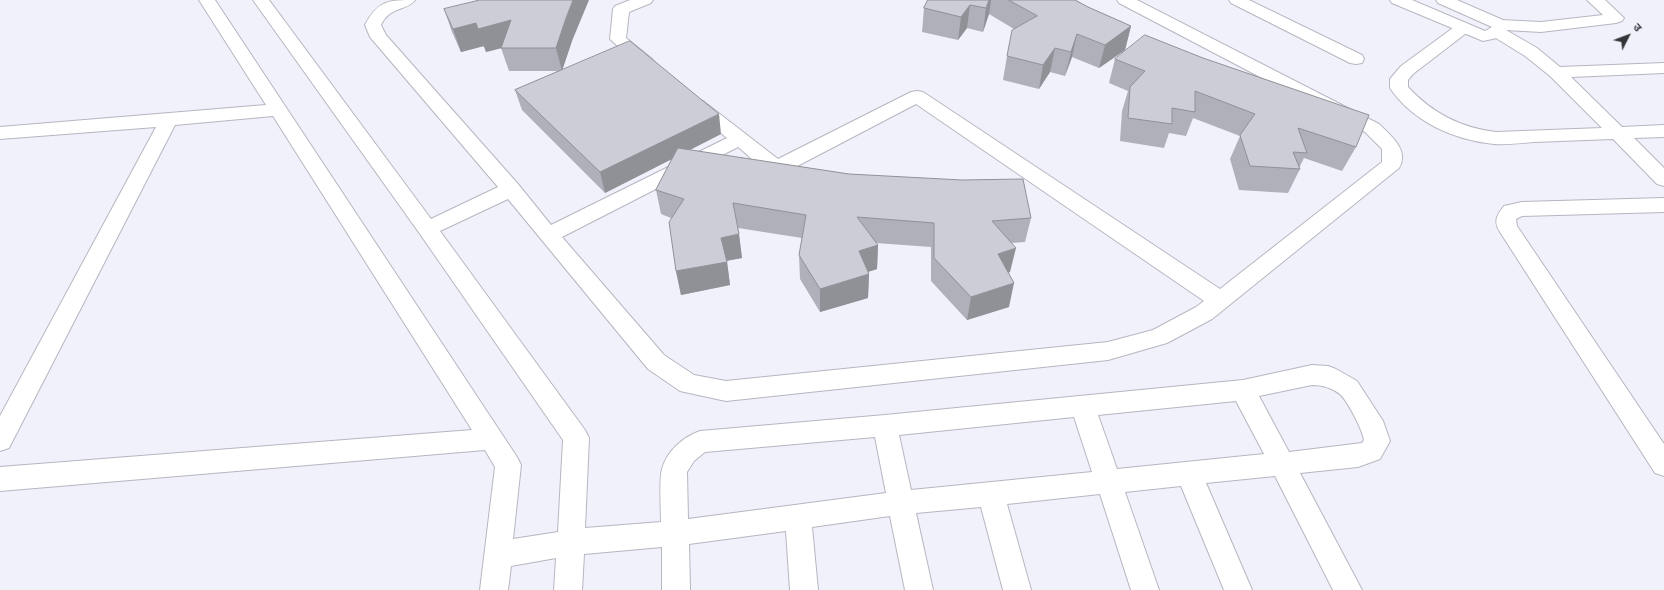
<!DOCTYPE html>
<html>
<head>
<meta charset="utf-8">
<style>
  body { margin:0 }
  #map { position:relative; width:1664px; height:590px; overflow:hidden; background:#f1f1fc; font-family:"Work Sans","Noto Sans Devanagari",sans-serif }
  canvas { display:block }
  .north { position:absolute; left:1608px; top:16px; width:40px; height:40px; -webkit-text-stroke:3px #f1f1fc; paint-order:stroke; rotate:48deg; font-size:11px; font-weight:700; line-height:16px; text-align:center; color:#343438 }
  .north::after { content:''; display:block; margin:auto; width:14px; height:18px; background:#343438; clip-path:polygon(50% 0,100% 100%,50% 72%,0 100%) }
</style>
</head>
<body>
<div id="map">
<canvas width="1664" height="590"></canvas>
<div class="north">उ</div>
</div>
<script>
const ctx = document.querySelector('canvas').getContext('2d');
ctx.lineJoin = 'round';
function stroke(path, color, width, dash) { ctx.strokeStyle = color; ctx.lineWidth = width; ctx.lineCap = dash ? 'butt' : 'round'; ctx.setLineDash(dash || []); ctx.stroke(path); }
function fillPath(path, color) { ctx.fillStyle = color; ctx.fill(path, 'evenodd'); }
const street = new Path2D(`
  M199 0H215L517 457 521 465 513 539 558 532 563 440 420 234 253 0H269L431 219 498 187 370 37 365 25C378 0 389 0 415 0 407 11 390 6 381 25L386 35 518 184 551 225 727 138 691 109 688 105 691 101 697 99 703 101 778 159 911 92 917 91 923 92 1220 289 1382 162V149L1365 132 1119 3 1117 0H1137L1379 124C1390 135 1410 150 1399 168L1212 319 1167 343 1108 360 726 401 680 391 648 369 508 199 440 231 585 430 589 438 585 528 661 522C661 510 659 478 662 469 667 451 683 437 700 431L885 415 1243 380 1312 365 1328 366 1336 369 1357 381 1383 421 1390 441 1380 459 1358 467 1300 473 1362 590H1333L1275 476 1206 483 1252 590H1224L1181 486 1125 492 1159 590H1131L1100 494 1007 504 1031 590H1003L981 507 916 513 933 590H905L890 516 812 527 818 590H790L786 531 689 544 690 590H662V547L584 554 582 590H554L556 558 511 566 508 590H480L495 467 485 450 0 491V467L472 430 273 116 175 125 9 448 0 451V416L156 127 0 139V127L266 105ZM916 104 1204 301 1196 307 1153 330 1108 342 726 381 694 375 664 355 562 237 738 147C751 157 767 177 784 173ZM1312 385C1322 385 1333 388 1341 395 1349 404 1362 429 1364 440L1362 443 1289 452 1259 396ZM1236 401 1264 454 1117 469 1098 415ZM1074 417 1092 472 911 490 899 435ZM875 437 886 493 688 519 687 472 694 461 705 452Z
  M630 0H653L651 3 629 12 626 38 652 59 655 63 652 67 646 68 640 67 610 39 613 9 615 6Z
  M1229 0H1249L1362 55 1364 59 1362 63 1356 64 1350 63 1231 3Z
  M1587 0H1605L1624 18 1622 21 1616 23 1541 32 1506 30 1537 48 1560 67 1664 63V73L1571 77 1622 127 1664 125V137L1634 138 1664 168V186L1657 184 1613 139C1586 140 1560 141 1534 142 1521 143 1507 145 1494 144 1454 140 1413 122 1390 88V79L1401 66 1457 25 1463 23 1469 25 1471 28 1469 31 1413 74 1408 80V87C1432 113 1461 128 1496 132L1602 128 1550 76 1525 56 1491 35 1489 32 1491 29 1495 28 1493 25 1495 22 1501 20 1541 22 1603 15Z
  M1664 198V212L1522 216 1516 219 1517 226 1664 444V476L1655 473 1500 232C1493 221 1497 215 1504 206L1522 202Z`);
const secondary = new Path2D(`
  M1390 0H1412L1485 31 1492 27 1438 3 1436 0H1457L1503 20 1509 28 1497 38 1483 41 1392 3Z`);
stroke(street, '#b6b6c1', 2);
stroke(secondary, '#b6b6c1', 2);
fillPath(street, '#fff');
fillPath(secondary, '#fff');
fillPath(new Path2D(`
  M928 0H1075L1088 7 1131 26 1125 50 1099 68 1072 57 1065 76 1050 72 1039 89 1003 80 1007 56 1014 29 989 14 983 32 967 28 958 40 922 32 924 8Z
  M444 9 572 41 562 70 721 134 690 150 1031 218 1025 242 1011 243 1010 272 1008 273 1009 307 967 320 931 281V247L876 243 878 245 877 269 868 272 869 274 868 298 820 312 800 279 799 255 802 238 738 228 742 258 727 261 730 285 681 295 676 271 671 218 661 214 656 190 672 159 605 193 522 110 515 90 559 71H509L501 48 486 52 484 46 461 52 452 32Z
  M1115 59 1356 147 1342 171 1304 158 1299 168 1300 169 1288 193 1239 190 1230 159 1240 136 1193 118 1186 136 1169 133 1164 148 1120 141 1122 111 1128 91 1109 83Z`), '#b0b0ba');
fillPath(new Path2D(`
  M573 0H589L572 41 562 71 556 48 566 18Z
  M989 0H991L989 14 983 32 986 8Z
  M970 5 967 28 958 40 961 17Z
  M511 20 518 44 486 52 478 29Z
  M476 23 484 46 461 52 453 29Z
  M1131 26 1125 50 1099 68 1105 45Z
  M1077 34 1072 57 1065 76 1071 52Z
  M1055 48 1050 72 1039 89 1043 65Z
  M719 114 721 134 605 193 600 172Z
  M739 234 742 258 724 261 721 238Z
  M878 245 877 269 858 275 859 251Z
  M1016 248 1010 272 993 278 998 254Z
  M727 262 730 285 681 295 676 271Z
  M869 274 868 298 820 312V289Z
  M1014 283 1009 307 967 320 971 297Z`), '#909097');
const building = new Path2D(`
  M480 0H573L566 18 556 48H501L511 20 478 29 476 23 453 29 444 9Z
  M928 0H989L986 8 970 5 961 17 924 8Z
  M1009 0H1075L1088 7 1131 26 1105 45 1077 34 1071 52 1055 48 1043 65 1007 56 1012 30 1037 16Z
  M1145 35 1203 58 1369 115 1356 147 1298 128 1307 153 1293 152 1300 169 1250 166 1240 135 1255 114 1195 91V112L1172 108V124L1128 118 1130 87 1145 71 1115 59Z
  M630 41 719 114 600 172 515 90Z
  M678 148 849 174 962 180 1023 179 1031 218 992 221 1016 248 998 254 1014 283 971 297 934 258V223L857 217 878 245 859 251 869 274 820 289 799 255 806 215 733 203 739 234 721 238 727 262 676 271 669 222 684 199 656 190Z`);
fillPath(building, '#cdcdd8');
stroke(building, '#909097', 1);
</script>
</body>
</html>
